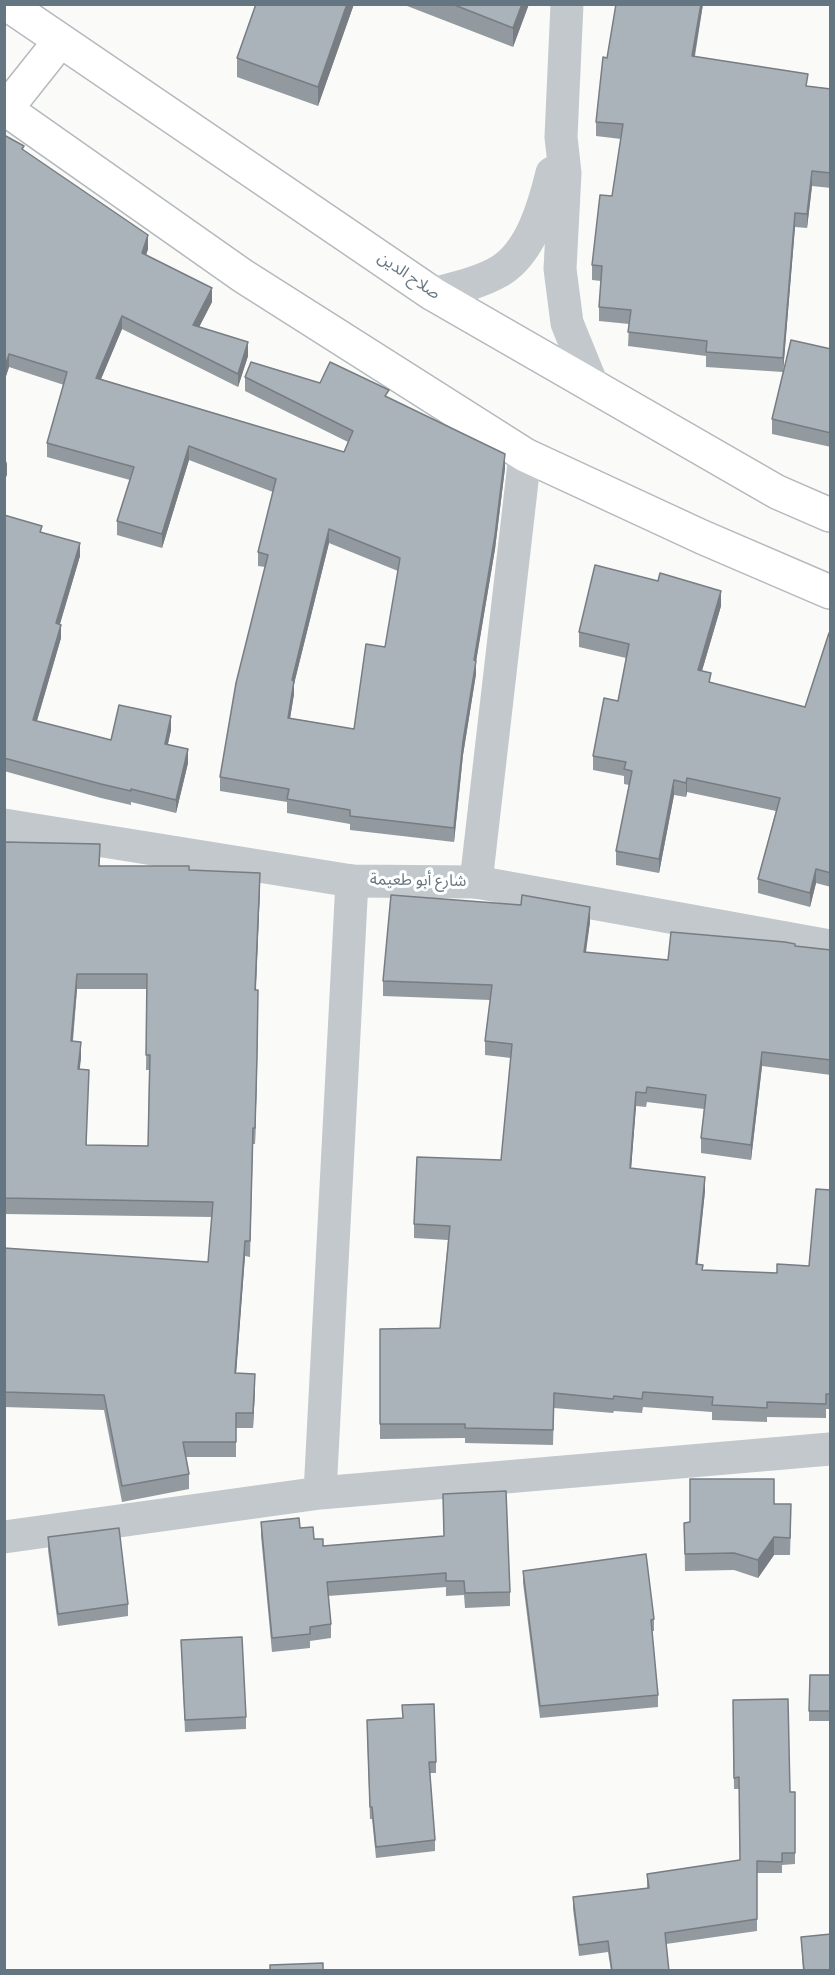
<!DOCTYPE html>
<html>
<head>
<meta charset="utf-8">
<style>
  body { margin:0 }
  #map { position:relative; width:835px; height:1975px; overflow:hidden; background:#fafaf8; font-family:Overpass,sans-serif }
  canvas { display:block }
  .frame { position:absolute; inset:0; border:6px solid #657683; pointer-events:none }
</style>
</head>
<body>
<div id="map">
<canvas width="835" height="1975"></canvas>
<div class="frame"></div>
</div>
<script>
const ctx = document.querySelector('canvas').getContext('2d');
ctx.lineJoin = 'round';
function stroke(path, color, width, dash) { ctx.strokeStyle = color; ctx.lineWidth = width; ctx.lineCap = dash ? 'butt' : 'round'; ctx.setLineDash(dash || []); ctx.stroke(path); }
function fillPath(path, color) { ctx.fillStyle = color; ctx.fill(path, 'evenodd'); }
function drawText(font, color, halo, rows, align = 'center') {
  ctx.font = font + ' Overpass,"Noto Sans Arabic",sans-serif'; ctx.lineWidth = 6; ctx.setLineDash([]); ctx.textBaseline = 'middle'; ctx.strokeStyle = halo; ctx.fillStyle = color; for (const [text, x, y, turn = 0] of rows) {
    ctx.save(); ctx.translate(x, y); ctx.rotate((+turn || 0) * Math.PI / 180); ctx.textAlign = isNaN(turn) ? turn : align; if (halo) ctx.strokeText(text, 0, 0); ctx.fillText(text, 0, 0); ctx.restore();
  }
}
const trunk = new Path2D(`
  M7 4 433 294 777 492 830 515
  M4 108 243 276 525 455 702 537 830 592
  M6 109 60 41`);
stroke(trunk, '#b4b9bd', 36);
stroke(new Path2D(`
  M352 881 320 1493 830 1449
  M476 882 525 455
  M4 1537 320 1493`), '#c3c8cc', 33);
stroke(new Path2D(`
  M567 4 561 137 565 173 560 269 567 323 593 387
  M433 294C456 288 479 283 500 271 531 252 544 206 552 173
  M4 825 352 881 476 882 830 946`), '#c3c8cc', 33);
stroke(trunk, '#fff', 33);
fillPath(new Path2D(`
  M354 4 318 106 237 77V58Z
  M402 4H529L513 47Z
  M703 4 695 56 808 86 831 89V188L812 186 807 228 795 227 783 372 831 349V447L772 434V419L783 372 706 367V356L628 346 629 324 599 321V307L601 281 592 280V265L612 196 621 139 596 136V122L607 58Z
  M24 151 148 249 146 255 212 302 199 327 248 356 238 387 122 329 101 379 344 452 348 442 245 391V377L320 383 389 398 505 468 495 549 476 661V674L463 755 454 842 350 830V824L287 813V802L220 791V777L265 567 258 566V552L273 492 189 460 162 548 117 535V521L130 480 47 457V443L64 385 9 367 4 382ZM329 543 398 571 385 647 354 729 290 718 294 694V684Z
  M4 515 42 532 80 556 60 624 61 638 37 721 111 740 171 730 168 744 188 763 176 813 131 802V805L101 798 4 771Z
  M721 606 702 671 711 683 805 707 831 634V887L816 883 810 907 758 893V879L776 811 687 792 686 797 674 795 659 873 616 865V851L629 785 624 784V776L593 770V756L618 701 626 658 579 647V632Z
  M4 842 100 866 189 870 260 888 256 990 257 1072 255 1144H253L250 1257 245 1256 236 1373 255 1389 253 1428H236V1457H186L189 1474V1489L122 1502 104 1410 4 1407V1248L208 1262 212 1217 4 1214ZM77 989H147L146 1070H149L148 1146 87 1145 79 1069 81 1058 73 1041Z
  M521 905 590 922 585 953 668 960 795 946 831 950V1075L762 1066 751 1160 701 1153V1138L704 1109 647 1102 646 1107 636 1106 631 1168 705 1191 697 1264 703 1270 777 1273 809 1266 831 1190V1409H826V1418L767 1417V1422L712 1420V1412L643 1407 642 1413 614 1411 613 1413 554 1408 553 1445 465 1443V1438L380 1439V1329L440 1328 448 1240 414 1238V1224L501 1160 511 1058 485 1055V1041L490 1000 383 996V981Z
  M443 1494 510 1592V1606L465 1608 464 1595 446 1596V1587L328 1596 331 1624V1638L310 1641V1648L272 1652 261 1536V1522L300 1528 323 1546 444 1536Z
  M774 1504 791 1522 790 1555H774L758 1578 734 1570 685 1571 684 1523Z
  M48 1537 128 1604V1616L58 1626 48 1550Z
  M523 1571 654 1619V1631H652L658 1695V1707L540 1718 523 1583Z
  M181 1640 246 1717V1729L185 1732Z
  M831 1675V1721H809V1711Z
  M733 1700 790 1792H795V1864L782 1865V1873H757V1931L666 1944 669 1971H611L608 1952 579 1956 573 1909V1897L647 1888V1874L740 1860 739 1789H734Z
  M367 1731 436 1762V1773H430L435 1840V1851L376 1858 372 1819H370Z
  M801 1937 831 1971H803Z`), '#929a9f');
fillPath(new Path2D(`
  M347 4H354L318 106V87Z
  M522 4H529L513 47V28Z
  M701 4H703L692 70V56Z
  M812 171V186L807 228V214Z
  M795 213V227L783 372V358Z
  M148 235V249L142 267V253Z
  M212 288V302L193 339V325Z
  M122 316V329L96 391V378Z
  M248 342V356L238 387V374Z
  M9 354V367L4 382V369Z
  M189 446V460L162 548V534Z
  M505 454V468L495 549 474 674V660Z
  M7 461V475L4 482V469Z
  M329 529V543L294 684V694L288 731V718L292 680Z
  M80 543V556L56 637V623Z
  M721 591V606L698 684V670Z
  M61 625V638L33 734V720Z
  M476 661V674L463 755 454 842V828L463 741Z
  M171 716V730L165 757V744Z
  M188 749V763L176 813V800Z
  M687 778V792L686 797V783Z
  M674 780V795L659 873V859Z
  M816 869V883L810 907V893Z
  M260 873V888L255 1005V990Z
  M590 907V922L584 967V952Z
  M77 974V989L71 1056V1041Z
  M258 1005 257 1072 255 1144V1128Z
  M81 1042V1058L78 1085V1069Z
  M762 1052V1066L751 1160V1145Z
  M636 1092V1106L630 1183V1168Z
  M705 1177V1191L696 1279V1264Z
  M245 1241V1256L235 1388V1373Z
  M255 1374V1389L253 1428V1413Z
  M774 1537V1555L758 1578V1560Z`), '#777d82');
const building = new Path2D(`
  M256 4H347L318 87 237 58Z
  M452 4H522L513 28Z
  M616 4H701L692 56 808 74 806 86 831 89V173L812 171 807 214 795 213 783 358 706 352 707 341 628 332 631 310 599 307 602 266 592 265 600 195 612 196 623 124 596 122 603 57 607 58Z
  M4 135 24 146 22 149 148 235 142 253 212 288 193 325 248 342 238 374 122 316 96 378 344 452 353 431 245 377 251 362 320 383 330 362 389 390 385 396 505 454 495 535 474 660 476 661 463 741 454 828 350 816V810L287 799 289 789 220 777 236 683 268 555 258 552 276 479 189 446 162 534 117 521 134 467 47 443 67 372 9 354 4 369ZM329 529 400 558 385 647 366 644 354 729 288 718 294 681 292 680Z
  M791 340 831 349V433L772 419Z
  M4 515 42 526 40 532 80 543 56 623 61 625 33 720 111 740 119 705 171 716 165 744 188 749 176 800 131 789V791L101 784 4 758Z
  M595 565 658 581 660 573 721 591 698 670 711 673 709 682 805 707 829 633 831 634V873L816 869 810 893 758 879 780 798 687 778 686 783 674 780 659 859 616 851 632 771 624 769 626 762 593 756 604 698 618 701 629 644 579 632Z
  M4 842 100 844 99 866H189V870L260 873 255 990H258L257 1056 255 1128H253L250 1241H245L235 1373 255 1374 253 1413H236V1442H183L189 1474 122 1486 104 1395 4 1392V1248L208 1262 213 1202 4 1198ZM77 974H147L146 1055H150L148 1146 86 1145 89 1070 78 1069 81 1042 71 1041Z
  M391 895 521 905 522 895 590 907 584 952 668 960 671 932 785 942 795 944V946L831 950V1060L762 1052 751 1145 701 1138 706 1095 647 1087 646 1093 636 1092 630 1168 705 1177 696 1264 703 1265 702 1270 777 1273V1264L809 1266 816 1189 831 1190V1394H826V1404L767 1402V1408L712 1405 713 1397 643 1392 642 1399 614 1396 613 1399 554 1393 553 1430 465 1428V1424H380V1329L440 1328 450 1226 414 1224 417 1157 501 1160 512 1044 485 1041 492 985 383 981Z
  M690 1479H774V1504H791L790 1538 774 1537 758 1560 734 1553 685 1554 684 1523 690 1522Z
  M506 1491 510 1592 465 1593 464 1581H446V1573L327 1582 331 1624 310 1627V1634L272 1638 261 1522 299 1518 300 1528 313 1527 314 1539H323V1546L444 1536 443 1494Z
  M119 1528 128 1604 58 1614 48 1537Z
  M646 1554 654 1619 651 1620 658 1695 540 1706 523 1571Z
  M242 1637 246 1717 185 1720 181 1640Z
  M810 1675H831V1711H809Z
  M788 1699 790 1792H795V1853H782V1862L757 1861V1919L665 1933 669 1971H612L608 1941 579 1945 573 1897 649 1888 647 1874 740 1860 739 1777 734 1778 733 1700Z
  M434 1704 436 1762H429L435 1840 376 1847 372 1807H370L367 1720 403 1718 402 1705Z
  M831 1934V1971H804L801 1937Z
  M323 1963V1971H270V1965Z`);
fillPath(building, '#aab3b9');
stroke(building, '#777d82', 1.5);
drawText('16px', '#657683', '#fff', [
  ["صلاح الدين",408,277,34],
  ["شارع أبو طعيمة",418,882,1]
]);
</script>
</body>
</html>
